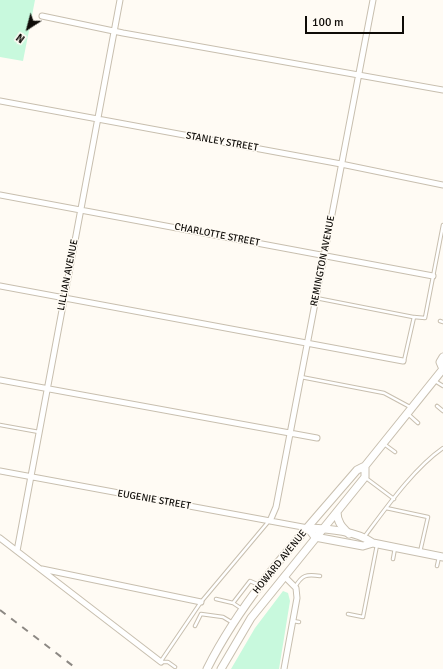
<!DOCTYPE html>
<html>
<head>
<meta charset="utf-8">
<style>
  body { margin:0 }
  #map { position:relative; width:443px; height:669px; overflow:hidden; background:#fffbf4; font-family:Signika,sans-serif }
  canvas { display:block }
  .north { position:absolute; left:8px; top:8px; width:40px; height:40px; -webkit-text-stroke:3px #fffbf4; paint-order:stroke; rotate:216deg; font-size:11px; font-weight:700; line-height:16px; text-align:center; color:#0e0b07 }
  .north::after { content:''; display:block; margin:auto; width:14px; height:18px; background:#0e0b07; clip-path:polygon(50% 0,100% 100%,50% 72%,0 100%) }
  .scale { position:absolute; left:305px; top:16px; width:99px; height:18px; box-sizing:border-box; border:2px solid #0e0b07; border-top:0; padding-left:5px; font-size:12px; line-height:14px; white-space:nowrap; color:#0e0b07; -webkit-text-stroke:3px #fffbf4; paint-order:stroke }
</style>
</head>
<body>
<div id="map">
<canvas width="443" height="669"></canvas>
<div class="north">N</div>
<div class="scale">100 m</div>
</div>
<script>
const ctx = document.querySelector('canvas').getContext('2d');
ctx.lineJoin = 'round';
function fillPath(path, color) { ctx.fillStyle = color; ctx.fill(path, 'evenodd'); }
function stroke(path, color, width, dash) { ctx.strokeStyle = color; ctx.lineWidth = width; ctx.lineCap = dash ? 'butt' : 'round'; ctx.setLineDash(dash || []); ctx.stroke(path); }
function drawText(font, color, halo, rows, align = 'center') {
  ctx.font = font + ' Signika,sans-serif'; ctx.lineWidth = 3; ctx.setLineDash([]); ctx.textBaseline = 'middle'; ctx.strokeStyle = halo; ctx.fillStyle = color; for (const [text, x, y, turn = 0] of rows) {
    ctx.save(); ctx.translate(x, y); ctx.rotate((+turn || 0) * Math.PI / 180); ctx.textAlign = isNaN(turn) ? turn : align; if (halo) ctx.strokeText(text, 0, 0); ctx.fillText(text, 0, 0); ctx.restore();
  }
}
fillPath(new Path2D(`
  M0 0H35L23 61 0 57Z
  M283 591 288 593 290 601 279 669H231L255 628Z`), '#c8f9dd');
const service = new Path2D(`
  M316 298 413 317
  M440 321 443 322
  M404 361 414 317 425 318 443 225
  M301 377 384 393 410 407
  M435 381 443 386
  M437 406 443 411
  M408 414 418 423
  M0 425 39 432
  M384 444 395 452
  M366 478 394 499
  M386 508 428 517 420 552
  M365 536C386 508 414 468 443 448
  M393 559 395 548
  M437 566 439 557
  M295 587C302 575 306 574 320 576
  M216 599 233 603 242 609
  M233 603 250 581 259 585
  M348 614 363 617 377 545
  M293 621 299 622
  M195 626 201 614 223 617 233 623
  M161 661 201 602 269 521
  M161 662H168L175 667`);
const minor = new Path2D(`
  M42 16 123 33 443 90
  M0 101 341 164 443 185
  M0 195 433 276
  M0 286 403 361
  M0 380 317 438
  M0 471 308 528
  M270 521 276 507 373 0
  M0 538 161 662
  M17 551 120 0
  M42 569 201 602
  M284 576 296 588 297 598 284 669`);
const tertiary = new Path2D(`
  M308 528 315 537 363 546 373 543 443 557
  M308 528C329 529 357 531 373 543`);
const secondary = new Path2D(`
  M443 369 440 362 443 357
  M337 512C337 522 342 527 349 534
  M207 669C244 595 303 533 357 470L365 466 443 369
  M221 669 251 618 365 477V466`);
stroke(service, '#c8bfaf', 4.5);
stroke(minor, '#c8bfaf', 7);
stroke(tertiary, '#c8bfaf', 9);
stroke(secondary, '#c8bfaf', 9);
stroke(service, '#fff', 2.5);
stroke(minor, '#fff', 5);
stroke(tertiary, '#fff', 7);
stroke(secondary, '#fff', 7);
stroke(new Path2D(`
  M0 610 77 669`), '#8c8883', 2, [7, 7]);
drawText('10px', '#0e0b07', '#fffbf4', [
  ["STANLEY STREET",222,142,10],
  ["CHARLOTTE STREET",217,235,11],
  ["REMINGTON AVENUE",323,261,-79],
  ["LILLIAN AVENUE",68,275,-79],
  ["EUGENIE STREET",154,500,10],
  ["HOWARD AVENUE",280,562,-51]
]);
</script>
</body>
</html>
